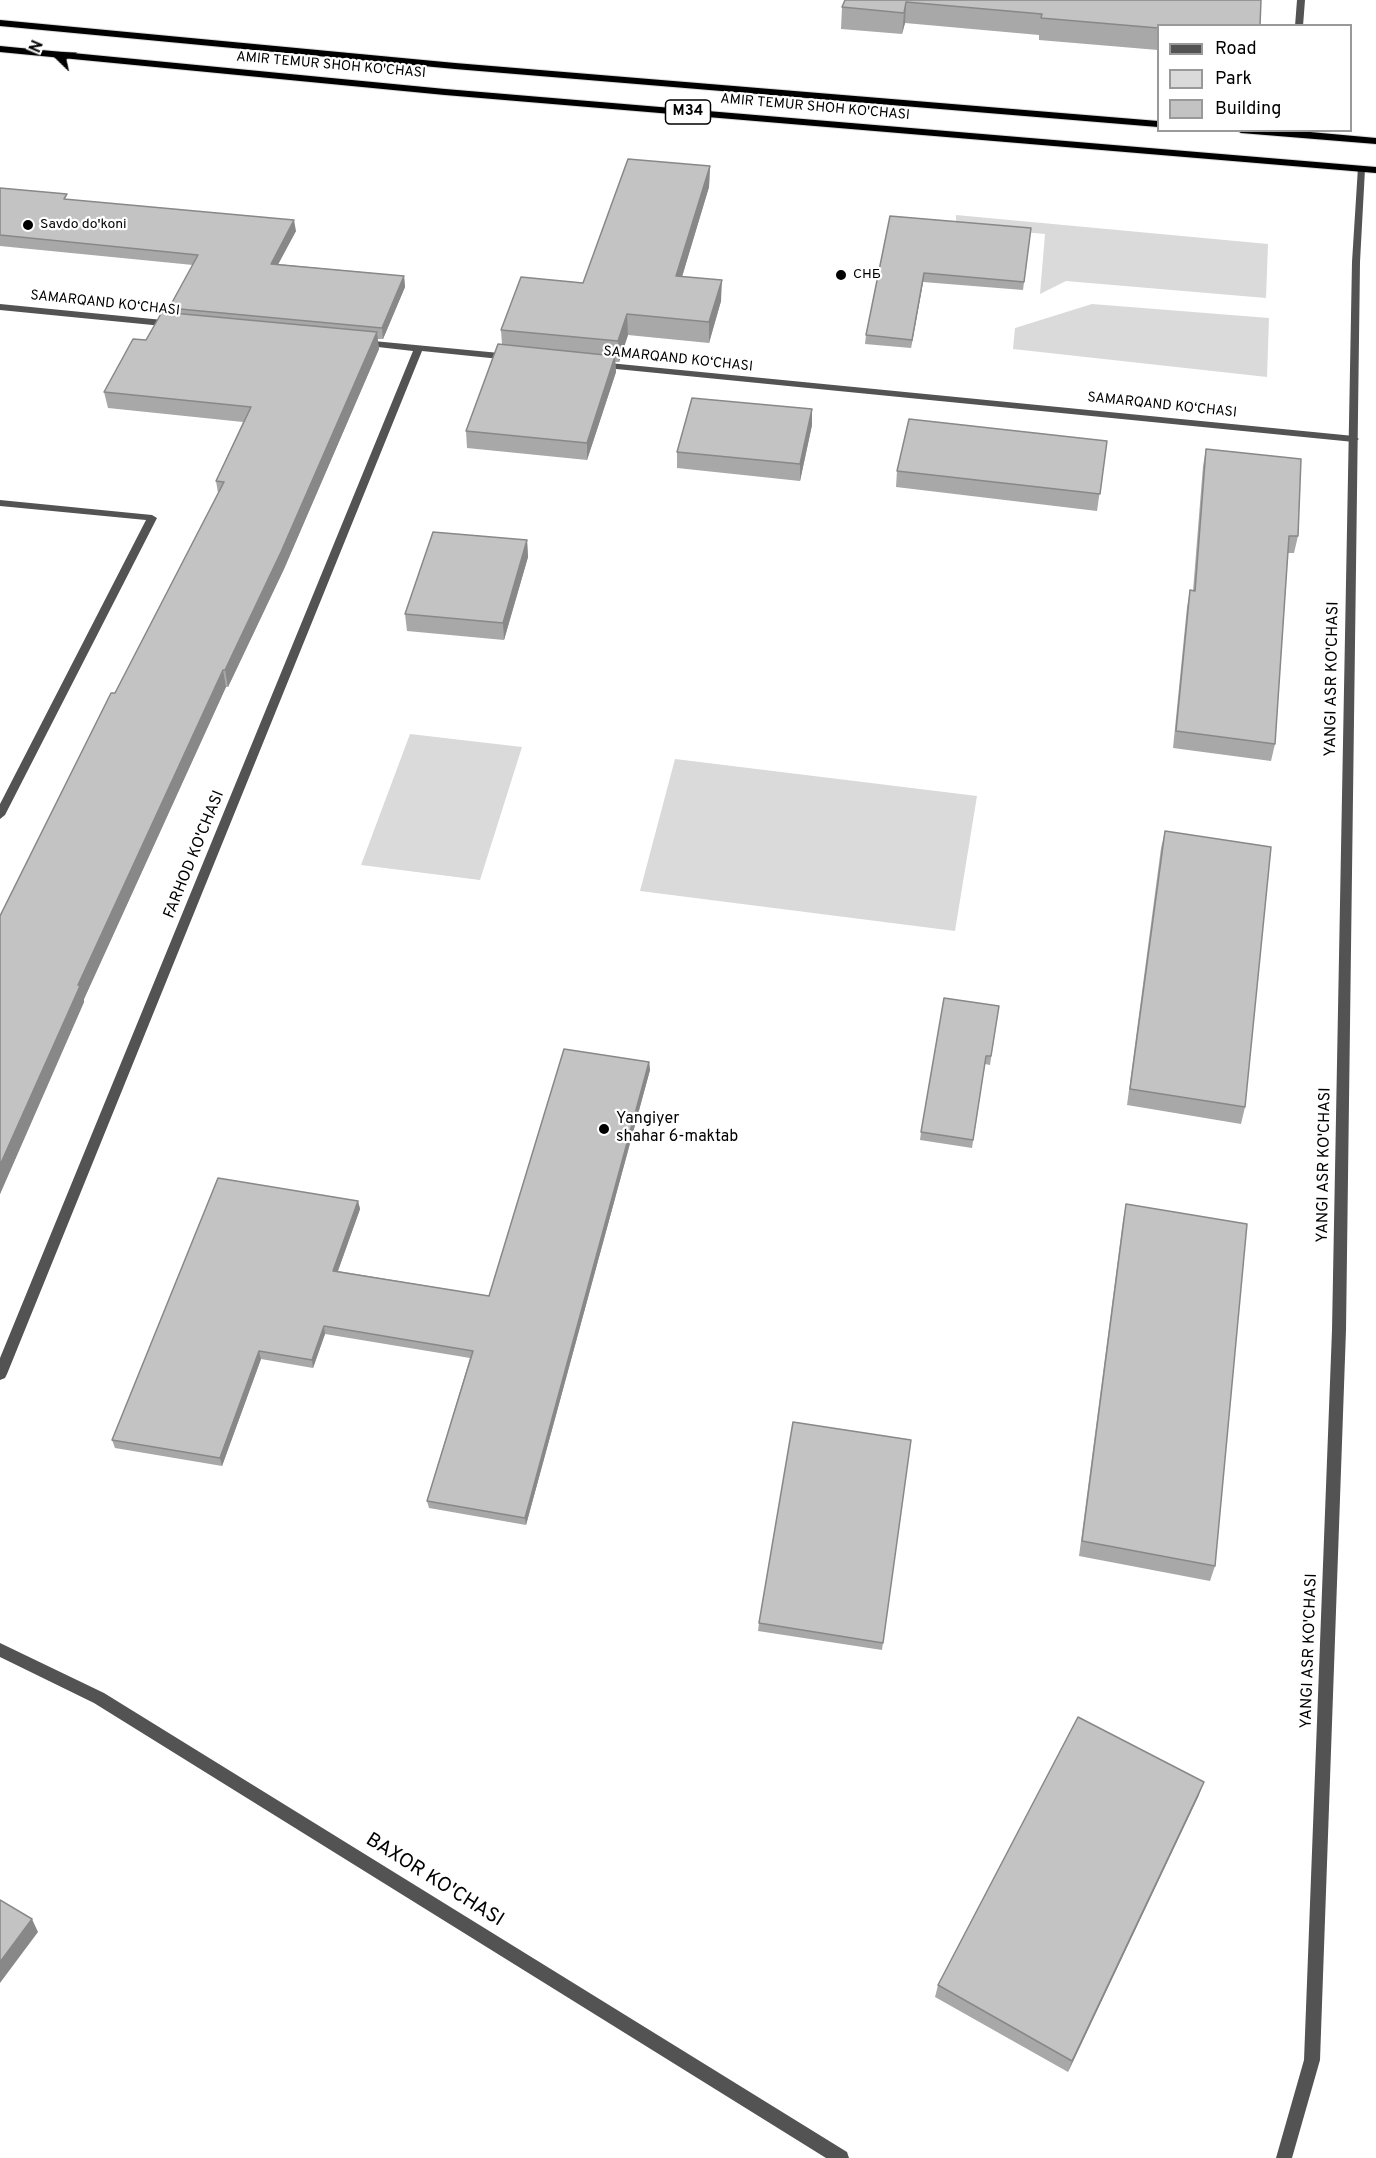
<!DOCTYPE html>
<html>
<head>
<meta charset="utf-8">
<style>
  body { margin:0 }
  #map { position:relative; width:1376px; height:2158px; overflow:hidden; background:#fff; font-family:Overpass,sans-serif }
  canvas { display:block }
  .legend { position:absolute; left:1157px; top:24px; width:195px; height:108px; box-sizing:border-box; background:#fff; border:2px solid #999; margin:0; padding:8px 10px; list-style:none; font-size:18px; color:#000 }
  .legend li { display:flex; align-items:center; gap:12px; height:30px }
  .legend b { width:30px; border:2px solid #999 }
  .north { position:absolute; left:24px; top:24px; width:60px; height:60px; -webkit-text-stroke:4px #fff; paint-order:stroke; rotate:293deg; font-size:16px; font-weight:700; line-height:24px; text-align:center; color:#000 }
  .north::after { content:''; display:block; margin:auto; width:21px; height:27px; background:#000; clip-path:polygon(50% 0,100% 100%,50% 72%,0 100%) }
</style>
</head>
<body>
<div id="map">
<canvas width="1376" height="2158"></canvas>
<ul class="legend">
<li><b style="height:8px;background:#535353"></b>Road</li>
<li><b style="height:16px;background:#dadada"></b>Park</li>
<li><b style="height:16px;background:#c3c3c3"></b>Building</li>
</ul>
<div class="north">N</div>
</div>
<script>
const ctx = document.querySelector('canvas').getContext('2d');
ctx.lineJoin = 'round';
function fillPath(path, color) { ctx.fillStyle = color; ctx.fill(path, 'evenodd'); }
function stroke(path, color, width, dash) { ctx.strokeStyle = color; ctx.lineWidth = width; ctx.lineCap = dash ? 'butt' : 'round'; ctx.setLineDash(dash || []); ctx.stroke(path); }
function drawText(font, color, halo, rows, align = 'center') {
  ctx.font = font + ' Overpass,sans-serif'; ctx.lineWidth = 4.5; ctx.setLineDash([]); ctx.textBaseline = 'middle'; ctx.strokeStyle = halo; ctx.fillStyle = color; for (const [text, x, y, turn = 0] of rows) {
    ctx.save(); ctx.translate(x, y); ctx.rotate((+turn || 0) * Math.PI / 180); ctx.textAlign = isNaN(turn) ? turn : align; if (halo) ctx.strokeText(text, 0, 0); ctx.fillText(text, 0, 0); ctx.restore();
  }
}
fillPath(new Path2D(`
  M956 215 1268 244 1266 298 1066 281 1040 294 1045 234 956 226Z
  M1092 304 1269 318 1267 377 1013 349 1015 328Z
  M410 734 522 747 480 880 361 865Z
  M675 759 977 796 955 931 640 891Z`), '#dadada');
const trunk = new Path2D(`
  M0 20 455 63 1158 121V127L455 69 0 26Z
  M0 46 445 89 1376 167V173L445 95 0 52Z
  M1236 130H1288L1376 138V144L1241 133Z`);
stroke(trunk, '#dbdbdb', 2);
fillPath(new Path2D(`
  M1297 0H1305L1303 26H1295Z
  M0 304 173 321 177 324 173 327 0 310Z
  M363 340 510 354 515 357 510 360 422 351 7 1374 5 1378 0 1380V1358L413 351 360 345V341Z
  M599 362 1354 436 1359 439 1354 442 596 367 594 365Z
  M0 500 152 515 157 518 5 815 0 819V804L146 520 0 506Z
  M0 1643 104 1693 847 2152 849 2158H826L94 1703 0 1657Z`), '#535353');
fillPath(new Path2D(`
  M1358 167 1365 169 1360 262 1346 1330 1320 2060 1292 2158H1276L1304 2060 1332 1330 1352 262Z`), '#535353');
fillPath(trunk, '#000');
fillPath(new Path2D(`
  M845 0H1261L1158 26V50L1039 40V35L905 23 902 34 841 29 842 7Z
  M710 166 709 187 682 276 721 301 709 343 628 335 619 362H615L616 372 587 460 467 448 466 431 502 345 501 330 583 283Z
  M0 188 68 200 296 231 278 264 404 276 405 287 383 339H377L379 349 284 569 228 687H226L84 999V1002L0 1194V916L218 493 216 481 243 422 108 408 104 392 170 313 169 308 193 265 0 246Z
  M890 216 1031 228 1023 290 923 282 911 348 865 344 866 335Z
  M812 425 800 481 677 468V452Z
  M1107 441 1097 511 896 487 897 471Z
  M1206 449 1298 536 1294 553H1288L1275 744 1271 761 1173 748 1187 607 1190 590 1193 591 1203 466Z
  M527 540 528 557 504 640 407 631 405 614Z
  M1165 831 1245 1107 1241 1124 1127 1105 1161 848Z
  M999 1006 990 1065 985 1064 972 1148 920 1140 921 1132Z
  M649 1062 650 1070 526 1525 429 1508 427 1501 470 1358 325 1334 313 1368 261 1359 222 1466 115 1448 112 1440 358 1201 360 1209 338 1271 489 1296Z
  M1126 1204 1215 1566 1210 1581 1079 1556 1123 1220Z
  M911 1440 882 1650 758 1631 759 1623Z
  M1199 1795 1068 2072 935 1997 938 1985Z`), '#a8a8a8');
fillPath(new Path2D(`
  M906 2 905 23 902 34 904 13Z
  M710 166 709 187 676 297V276Z
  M294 220 296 231 273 274 271 264Z
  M924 273 923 282 911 348 912 340Z
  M404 276 405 287 383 339 382 328Z
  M722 280 721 301 709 343V322Z
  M627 314 628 335 619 362 618 341Z
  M377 332 379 349 284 569 228 687 225 670Z
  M615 356 616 372 587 460V443Z
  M812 409V425L800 481V464Z
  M527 540 528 557 504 640 503 623Z
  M223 670 226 687 84 999V1002L0 1194V1165L78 985Z
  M649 1062 650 1070 526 1525 525 1518Z
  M358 1201 360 1209 335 1279 333 1271Z
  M324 1326 325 1334 313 1368 312 1360Z
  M259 1351 261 1359 222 1466 220 1458Z
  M1204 1782 1199 1795 1068 2072 1072 2061Z
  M32 1919 38 1932 0 1983V1962Z`), '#888');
const building = new Path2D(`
  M845 0H1261L1260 26H1158V28L1041 18 1042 14 906 2 904 13 842 7Z
  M628 159 710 166 676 276 722 280 709 322 627 314 618 341 501 330 521 277 583 283Z
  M0 188 67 194 64 199 294 220 271 264 404 276 382 328 169 308 198 255 0 235Z
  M890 216 1031 228 1024 282 924 273 912 340 866 335Z
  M162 312 377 332 281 552 225 670H223L78 985 80 986 0 1165V916L111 693H115L224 482 216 481 251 407 104 392 133 339 146 340Z
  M498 344 615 356 587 443 466 431Z
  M692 398 812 409 800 464 677 452Z
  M909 419 1107 441 1100 494 897 471Z
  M1206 449 1301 459 1298 536H1289L1275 744 1176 731 1190 590 1195 591Z
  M433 532 527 540 503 623 405 614Z
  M1165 831 1271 847 1245 1107 1130 1089Z
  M944 998 999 1006 991 1056H986L973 1140 921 1132Z
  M564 1049 649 1062 525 1518 427 1501 473 1351 324 1326 312 1360 259 1351 220 1458 112 1440 218 1178 358 1201 333 1271 489 1296Z
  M1126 1204 1247 1224 1215 1566 1082 1541Z
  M793 1422 911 1440 883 1643 759 1623Z
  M1078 1717 1204 1782 1072 2061 938 1985Z
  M0 1900 32 1919 0 1962Z`);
fillPath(building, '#c3c3c3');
stroke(building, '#888', 1.5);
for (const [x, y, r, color] of [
  [28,225,6,"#000"],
  [841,275,6,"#000"],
  [604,1129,6,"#000"]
]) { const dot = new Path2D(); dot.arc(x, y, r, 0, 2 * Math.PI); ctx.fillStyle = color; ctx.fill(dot); stroke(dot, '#fff', 2); }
drawText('14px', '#000', '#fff', [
  ["AMIR TEMUR SHOH KO'CHASI",331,66,5],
  ["AMIR TEMUR SHOH KO'CHASI",815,108,5],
  ["SAMARQAND KO‘CHASI",105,304,6],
  ["SAMARQAND KO‘CHASI",678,360,6],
  ["SAMARQAND KO‘CHASI",1162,406,6]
]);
drawText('14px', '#000', '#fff', [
  ["Savdo do'koni",40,225],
  ["СНБ",853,275]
], 'left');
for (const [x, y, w] of [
  [688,112,45]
]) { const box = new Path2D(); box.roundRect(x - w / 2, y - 12, w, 24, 4.5); ctx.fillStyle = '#fff'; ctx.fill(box); stroke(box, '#000', 1.5); }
drawText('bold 15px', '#000', null, [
  ["M34",688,112]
]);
drawText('16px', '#000', '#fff', [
  ["YANGI ASR KO'CHASI",1333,679,-89],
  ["FARHOD KO'CHASI",195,855,-68],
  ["YANGI ASR KO'CHASI",1325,1165,-89],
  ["YANGI ASR KO'CHASI",1310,1651,-88]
]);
drawText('16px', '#000', '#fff', [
  ["Yangiyer",616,1120],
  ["shahar 6-maktab",616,1138]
], 'left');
drawText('20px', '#000', '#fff', [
  ["BAXOR KO'CHASI",434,1881,32]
]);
</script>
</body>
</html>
